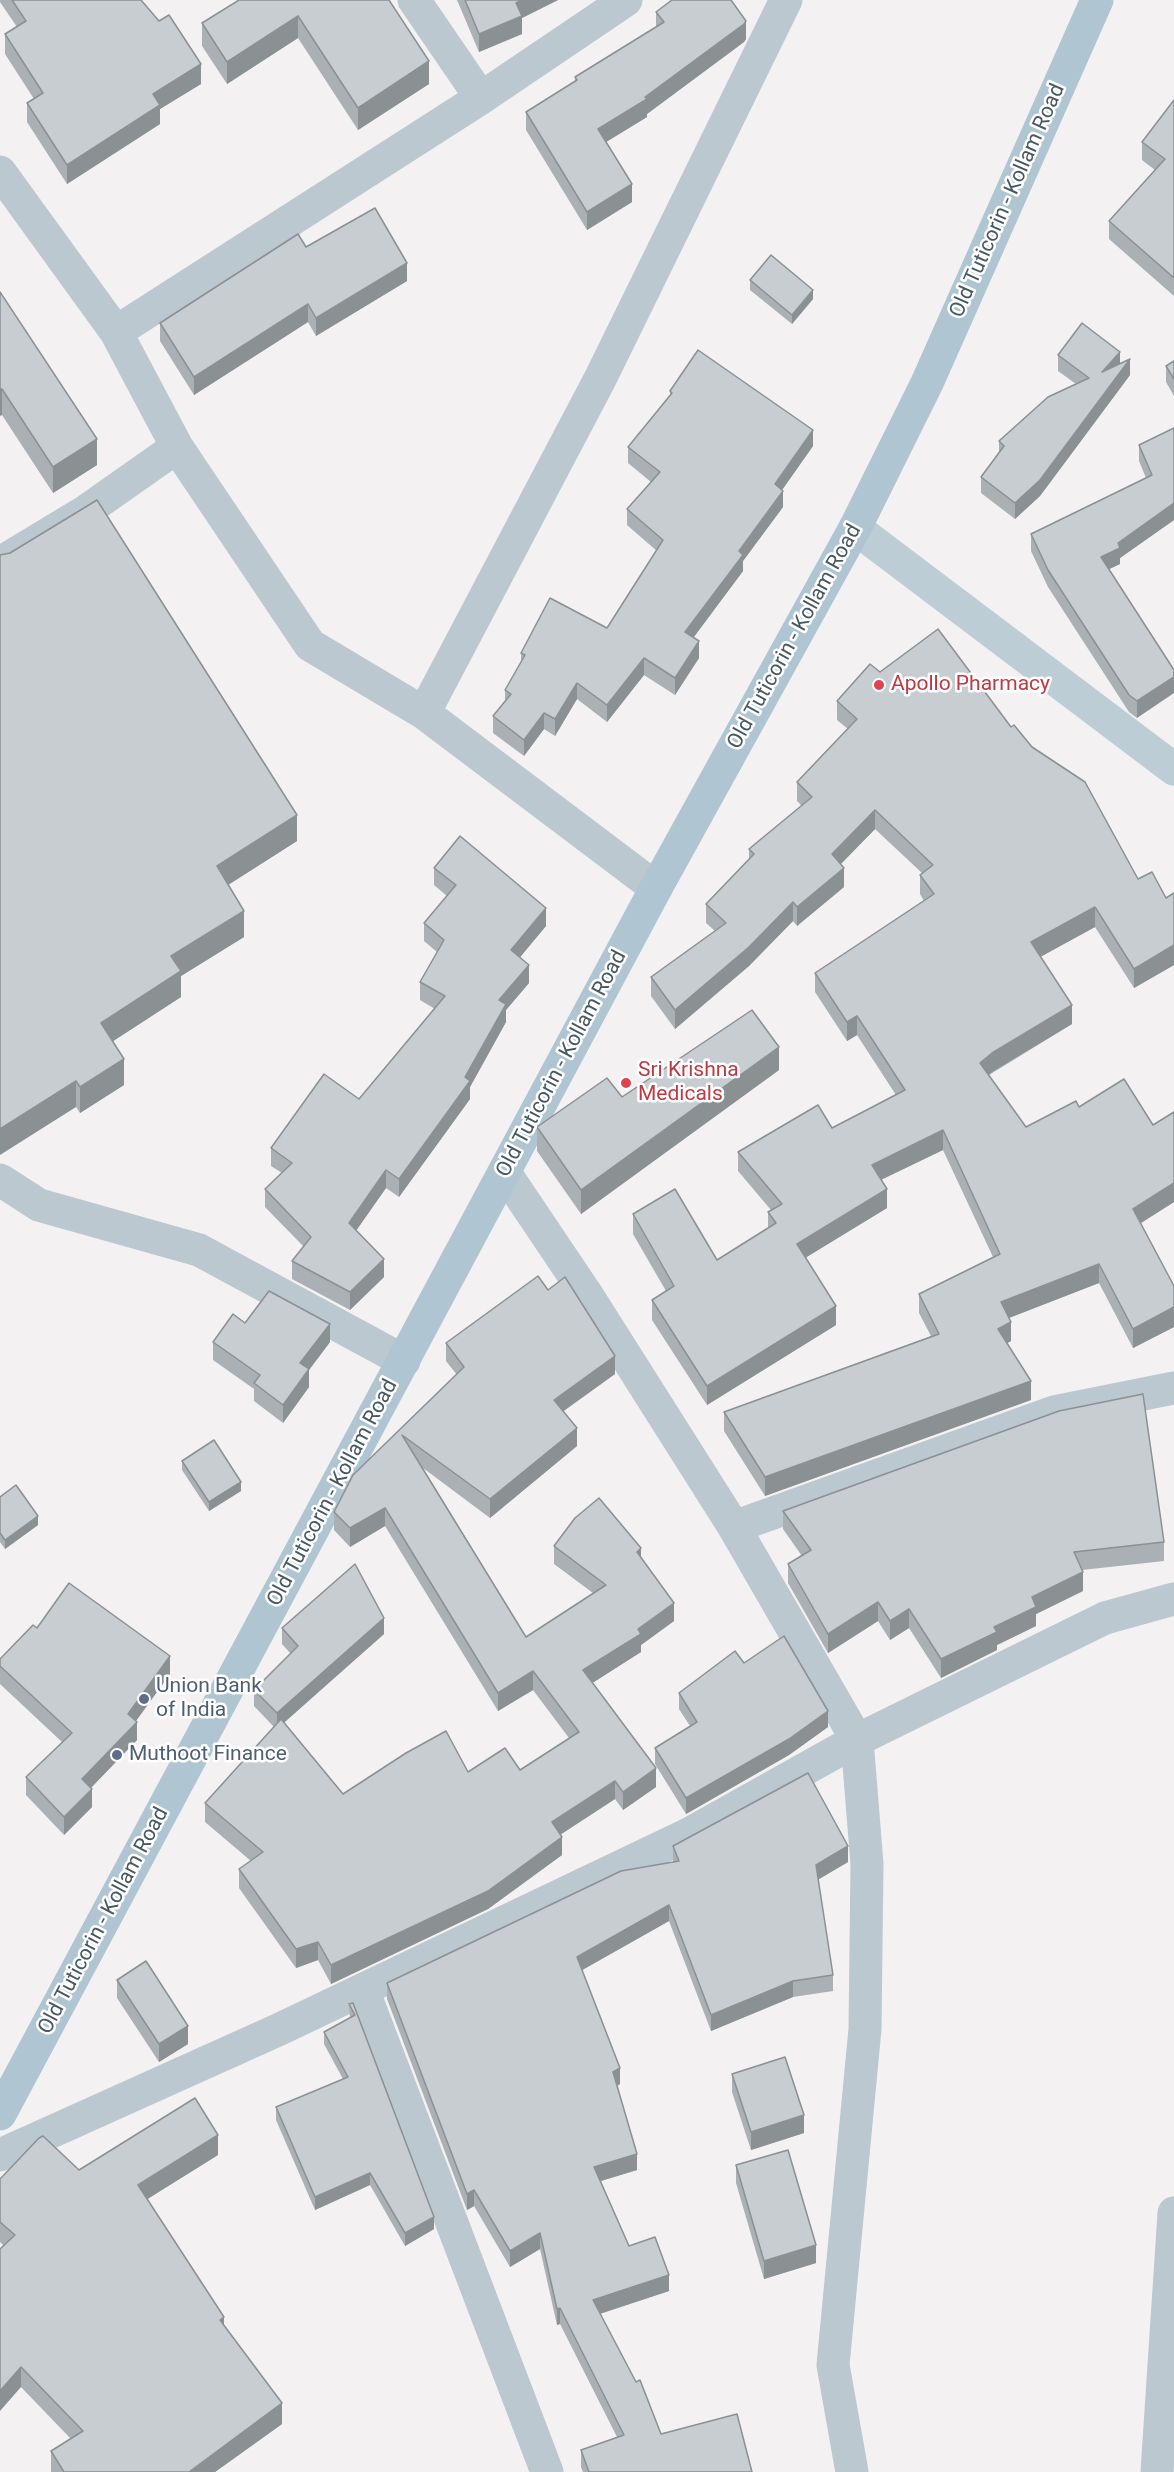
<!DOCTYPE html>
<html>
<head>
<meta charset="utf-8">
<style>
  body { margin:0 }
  canvas { display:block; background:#f3f1f1 }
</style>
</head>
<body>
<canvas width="1174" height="2472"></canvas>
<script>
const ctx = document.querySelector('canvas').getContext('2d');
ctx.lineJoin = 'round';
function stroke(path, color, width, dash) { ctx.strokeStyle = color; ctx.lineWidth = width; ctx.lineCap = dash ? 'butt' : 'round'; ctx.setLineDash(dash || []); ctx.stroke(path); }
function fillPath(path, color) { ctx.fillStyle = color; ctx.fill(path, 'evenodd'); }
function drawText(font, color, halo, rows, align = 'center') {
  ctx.font = font + ' Roboto,sans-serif'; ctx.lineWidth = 5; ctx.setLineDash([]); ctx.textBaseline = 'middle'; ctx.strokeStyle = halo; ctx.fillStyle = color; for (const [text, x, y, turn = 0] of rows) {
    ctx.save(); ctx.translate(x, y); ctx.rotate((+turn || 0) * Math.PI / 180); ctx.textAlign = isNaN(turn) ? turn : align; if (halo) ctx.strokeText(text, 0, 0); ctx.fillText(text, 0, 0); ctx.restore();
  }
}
stroke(new Path2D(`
  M414 0 481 98
  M0 172 116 332 177 447 310 645 424 713
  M116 332 481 98 626 0
  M0 563 86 511 177 447
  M656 888 424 713 600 379 786 0
  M505 1173 589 1298 734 1527 857 1740 867 1864 865 2029 833 2365 852 2472
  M0 1180 39 1205 199 1250 404 1361
  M734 1527 1054 1412 1174 1388
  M363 1990 547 2472
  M0 2155 280 2029 689 1834 857 1740 1105 1618 1174 1599
  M1157 2472 1174 2213`), '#bbc8cf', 33);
stroke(new Path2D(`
  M855 528 1174 769`), '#bdcdd6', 33);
stroke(new Path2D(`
  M0 2114 656 888 855 528 927 383 1097 0`), '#afc6d2', 33);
fillPath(new Path2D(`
  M0 0H141L201 84 160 109V124L67 184 27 122V103L34 99 5 54V34L17 27 0 2Z
  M389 0 429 84 358 130 298 38 227 84 202 46V23Z
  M457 0H558L522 18V34L479 52Z
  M656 12 746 39 744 42 647 114V117L606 142 632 202 587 230 526 130V112L575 82V77L656 27Z
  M1174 100V296L1109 239V221L1155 170 1142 160V142Z
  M306 247 407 281 316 336 308 322 194 395 160 341V323Z
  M750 280 813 299 792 324 750 290Z
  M0 292 97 465 53 493 2 415Z
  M1058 355 1120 364 1130 375 1040 496 1015 519 981 493V477L999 452V441L1076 384 1058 371Z
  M1174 361V396L1166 382V366Z
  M670 391 813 446 782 490 783 507 743 561V571L693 638 699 658 675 695 644 675 607 722 577 699 555 736 544 729 524 756 493 733V716L505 702V690L521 663V653L607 628 657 551 627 525V509L651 482 628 463V447L670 396Z
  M1174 428V520L1120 558V564L1109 569 1174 670 1137 718 1129 712 1048 587 1031 551V534L1146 478 1139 461V445Z
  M0 555 297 841 228 885 244 937 181 976V997L113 1041 124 1085 80 1113 76 1107Z
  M880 672 1011 727 1138 879 1166 898 1174 893V965L1134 988 1095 927 1040 957 1072 1024 989 1075 1026 1127 1079 1107 1153 1125 1174 1112V1202L1141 1223 1174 1286V1327L1133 1348 1099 1283 1009 1318 1011 1341 1007 1343 1031 1400 765 1496 724 1431V1412L931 1336 919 1313V1294L993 1257 943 1150 881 1180 887 1208 806 1257 836 1325 707 1405 652 1320V1300L666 1291 633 1234V1214L717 1260 768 1228V1212L771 1210 738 1171V1152L832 1128 896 1095 857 1035 847 1041 815 992V973L924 901 920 894V875L922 873 875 829 841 864 844 887 797 926 793 921 749 966 675 1029 651 996V977L715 931 706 923V904L749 859V849L802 806 797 801V782L848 729 837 720V701Z
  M434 868 546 926 520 957 529 983 506 1010V1022L470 1087V1099L399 1197 386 1188 356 1230 384 1277 350 1310 292 1279V1261L304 1247 265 1207V1189L282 1173 271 1166V1148L359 1099 435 1009 420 1000V982L437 952 424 941V923L447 896 434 885Z
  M779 1070 581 1214 537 1151V1127L622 1097Z
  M548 1290 615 1374 563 1411 577 1446 490 1518 423 1468 526 1637 593 1593 554 1564V1546L641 1557 674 1621 641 1645V1652L592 1683 656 1787 623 1810 615 1799 560 1835 562 1855 488 1909 331 1984 318 1960 296 1968 239 1888V1869L251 1861 205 1822V1803L274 1727 254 1706V1690L291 1654 282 1644V1628L384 1634 284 1722 343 1794 468 1772 520 1770 569 1738 533 1690 498 1711 385 1526 350 1547 334 1530V1512L457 1375 446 1361V1343Z
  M245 1323 330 1342 309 1370V1387L283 1423 254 1401V1389L213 1360V1342Z
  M182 1461 241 1491 209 1511 182 1470Z
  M0 1497 38 1525 5 1549 0 1542Z
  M783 1511 1164 1542V1561L1082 1570 1083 1591 1036 1614V1626L997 1645V1650L941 1678 909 1628 890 1640 878 1621 828 1653 788 1583V1564L802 1556 783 1529Z
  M37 1628 170 1674 136 1721 137 1740 91 1788 92 1807 64 1835 26 1795V1777L62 1742 0 1684V1659Z
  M744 1663 828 1727 789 1755 686 1814 655 1764V1748L690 1726 679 1709V1693Z
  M673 1846 848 1862 818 1879 833 1975V1991L793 1997 711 2031 669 1921 582 1970 620 2084 617 2086 637 2170 601 2181 629 2246 669 2291 600 2314 661 2434 752 2472H583L581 2467V2450L617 2437 560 2324 557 2325 540 2249 510 2267 474 2206 467 2210 387 1999V1983L673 1862Z
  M117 1980 188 2044 159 2062 117 1998Z
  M353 2003 434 2229 405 2246 370 2185 315 2210 276 2120V2107L343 2079 324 2044V2032L350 2018 349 2004Z
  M732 2074 804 2133 751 2150 732 2092Z
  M218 2155 147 2199 224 2326 282 2424 215 2472H51V2451L71 2439 21 2387 4 2246 0 2242V2179L79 2170Z
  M736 2165 816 2263 764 2279 736 2183Z`), '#abb0b4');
fillPath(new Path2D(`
  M522 0H558L522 18V34L479 52V34L516 3Z
  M298 16V38L227 84V62Z
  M746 21V39L744 42 647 114V117L598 147V129L645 97Z
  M429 61V84L358 130V108Z
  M201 64V84L160 109V124L67 184V165L153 94Z
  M632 184V202L587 230V212Z
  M407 263V281L316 336V318Z
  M813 290V299L792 324V315Z
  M308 304V322L194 395V377Z
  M1120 352V368L1102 372Z
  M1130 359V375L1040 496 1015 519V503Z
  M2 389V415L0 416V390Z
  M813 430V446L775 500V484Z
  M97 439V465L53 493V467Z
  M783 491V507L743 561V571L685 649V632L739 551Z
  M1174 503V520L1120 558V564L1101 573V557L1118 543Z
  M699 641V658L675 695V678Z
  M644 658V675L607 722V705Z
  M1174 677V693L1137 718V701Z
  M577 683V699L555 736V719Z
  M544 713V729L524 756V740Z
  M875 810V829L832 873V854Z
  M297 815V841L217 892V866Z
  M844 868V887L797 926V907Z
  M793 902V921L749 966 675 1029V1010Z
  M1095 907V927L1031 962V942Z
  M546 908V926L511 968V950Z
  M244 911V937L181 976V997L101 1049V1023L171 956Z
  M1174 945V965L1134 988V969Z
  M529 965V983L506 1010V1022L470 1087V1099L399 1197V1179L465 1077 499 1000Z
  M1072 1005V1024L992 1072 980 1083V1063L992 1053Z
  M857 1016V1035L847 1041V1022Z
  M779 1047V1070L581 1214V1190Z
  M124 1059V1085L80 1113V1087Z
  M76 1081V1107L0 1155V1129Z
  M943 1130V1150L872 1184V1165Z
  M386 1170V1188L349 1241V1223Z
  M1174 1183V1202L1133 1228V1209Z
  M887 1189V1208L797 1263V1244Z
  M384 1259V1277L350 1310V1292Z
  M1099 1264V1283L1001 1321V1302Z
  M836 1306V1325L707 1405V1386Z
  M1174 1307V1327L1133 1348V1329Z
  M1011 1322V1341L998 1348V1329Z
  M330 1324V1342L309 1370V1387L283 1423V1405L300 1363Z
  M615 1356V1374L554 1418V1400Z
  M1031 1381V1400L765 1496V1477Z
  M577 1428V1446L490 1518V1499Z
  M241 1482V1491L209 1511V1502Z
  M385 1508V1526L350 1547V1528Z
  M38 1516V1525L5 1549V1540Z
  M641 1548V1567L637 1552Z
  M1083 1572V1591L1036 1614V1626L997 1645V1650L941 1678V1659L994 1627 1032 1597Z
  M878 1602V1621L828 1653V1634Z
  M674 1603V1621L641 1645V1652L583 1689V1670Z
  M909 1609V1628L890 1640V1621Z
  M384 1618V1634L277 1729V1713Z
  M170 1656V1674L133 1725 137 1722V1740L82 1797V1779Z
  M533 1671V1690L498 1711V1693Z
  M828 1711V1727L789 1755 686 1814V1798Z
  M656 1768V1787L623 1810V1792Z
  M615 1781V1799L552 1840V1822Z
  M92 1789V1807L64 1835V1817Z
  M562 1837V1855L488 1909 331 1984V1965Z
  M848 1846V1862L816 1881V1865Z
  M669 1905V1921L577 1973V1957Z
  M318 1942V1960L296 1968V1949Z
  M793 1981V1997L711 2031V2015Z
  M188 2026V2044L159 2062V2044Z
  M620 2068V2084L613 2088V2072Z
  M804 2115V2133L751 2150V2132Z
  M218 2135V2155L138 2205V2185Z
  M637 2154V2170L594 2183V2167Z
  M370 2173V2185L315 2210V2197Z
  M474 2190V2206L467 2210V2194Z
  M434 2217V2229L405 2246V2233Z
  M540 2233V2249L510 2267V2251Z
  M816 2245V2263L764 2279V2261Z
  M669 2275V2291L593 2316V2300Z
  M560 2308V2324L557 2325V2309Z
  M224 2317V2337L220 2320Z
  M21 2367V2387L0 2411V2391Z
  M282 2403V2424L215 2472H188Z`), '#8b9092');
const building = new Path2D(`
  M12 0H141L159 21 169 15 201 64 153 94 160 105 67 165 27 103 43 93 5 34 26 21Z
  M239 0H389L429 61 358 108 298 16 227 62 202 23Z
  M465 0H522L516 3 522 16 479 34Z
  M672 0H731L746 21 744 24 645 97 647 99 598 129 632 184 587 212 526 112 577 80 575 77 664 22 656 12Z
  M1174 100V278L1109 221 1165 159 1142 142Z
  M375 208 407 263 316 318 308 304 194 377 160 323 298 234 306 247Z
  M771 255 813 290 792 315 750 280Z
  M0 292 97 439 53 467 2 389 0 390Z
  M1082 323 1120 352 1102 372 1130 359 1040 480 1015 503 981 477 1004 446 999 441 1048 397 1089 378 1058 355Z
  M698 350 813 430 775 484 783 491 739 551 743 555 685 632 699 641 675 678 644 658 607 705 577 683 555 719 544 713 524 740 493 716 511 694 505 690 525 655 521 653 550 598 607 628 663 540 627 509 660 472 628 447 672 393 670 391Z
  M1174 361V379L1166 366Z
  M1174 428V503L1118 543 1120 548 1101 557 1174 670V677L1137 701 1129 695 1048 570 1031 534 1152 475 1139 445Z
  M97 500 297 815 217 866 244 911 171 956 181 971 101 1023 124 1059 80 1087 76 1081 0 1129V555L10 553Z
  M938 629 1011 727 1014 725 1032 747 1085 782 1138 879 1152 872 1166 898 1174 893V945L1134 969 1095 907 1031 942 1072 1005 992 1053 980 1063 1026 1127 1076 1101 1079 1107 1124 1079 1153 1125 1174 1112V1183L1133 1209 1174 1286V1307L1133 1329 1099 1264 1001 1302 1011 1322 998 1329 1031 1381 765 1477 724 1412 939 1334 919 1294 1000 1254 943 1130 872 1165 887 1189 797 1244 836 1306 707 1386 652 1300 674 1286 633 1214 675 1189 717 1260 776 1223 768 1212 782 1204 738 1152 818 1105 832 1128 905 1090 857 1016 847 1022 815 973 934 894 920 875 933 865 875 810 832 854 844 868 797 907 793 902 749 947 675 1010 651 977 726 923 706 904 754 854 749 849 812 797 797 782 857 719 837 701 870 664 880 672Z
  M460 836 546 908 511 950 529 965 499 1000 506 1004 465 1077 470 1081 399 1179 386 1170 349 1223 384 1259 350 1292 292 1261 311 1237 265 1189 292 1163 271 1148 324 1074 359 1099 445 996 420 982 444 940 424 923 456 885 434 868Z
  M752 1010 779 1047 581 1190 537 1127 607 1078 622 1097Z
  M538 1276 548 1290 565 1277 615 1356 554 1400 577 1428 490 1499 402 1435 526 1637 606 1585 554 1546 575 1518 599 1498 641 1548 637 1552 674 1603 638 1629 641 1634 583 1670 656 1768 623 1792 615 1781 552 1822 562 1837 488 1891 331 1965 318 1942 296 1949 239 1869 263 1852 205 1803 281 1719 343 1794 406 1753 446 1731 468 1772 505 1748 520 1770 579 1732 533 1671 498 1693 385 1508 350 1528 334 1512 353 1475 464 1367 446 1343Z
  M269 1291 330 1324 300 1363 309 1369 283 1405 254 1383 260 1375 213 1342 233 1314 245 1323Z
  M1143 1394 1164 1542 1074 1552 1083 1572 1032 1597 1036 1607 994 1627 997 1632 941 1659 909 1609 890 1621 878 1602 828 1634 788 1564 811 1550 783 1511 1059 1411Z
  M214 1440 241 1482 209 1502 182 1461Z
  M16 1485 38 1516 5 1540 0 1533V1497Z
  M355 1564 384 1618 277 1713 254 1690 298 1646 282 1628Z
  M69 1583 170 1656 128 1714 137 1722 82 1779 92 1789 64 1817 26 1777 72 1733 0 1666V1659L33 1625 37 1628Z
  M784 1636 828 1711 789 1739 686 1798 655 1748 697 1722 679 1693 735 1651 744 1663Z
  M808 1773 848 1846 816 1865 833 1975 793 1981 711 2015 669 1905 577 1957 620 2068 613 2072 637 2154 594 2167 629 2246 655 2237 669 2275 593 2300 636 2382 640 2380 661 2434 737 2414 752 2472H589L581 2450 624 2435 560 2308 557 2309 540 2233 510 2251 474 2190 467 2194 387 1983 621 1871 679 1861 673 1846Z
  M146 1961 188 2026 159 2044 117 1980Z
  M353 2003 434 2217 405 2233 370 2173 315 2197 276 2107 348 2077 324 2032 355 2015 349 2004Z
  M785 2057 804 2115 751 2132 732 2074Z
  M195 2098 218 2135 138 2185 224 2317 220 2320 282 2403 189 2472H64L51 2451 83 2431 21 2367 0 2391V2249L15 2235 0 2222V2179L39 2138 43 2136 79 2170Z
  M788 2150 816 2245 764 2261 736 2165Z`);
fillPath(building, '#c7cdd1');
stroke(building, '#8b9092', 1.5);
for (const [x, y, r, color] of [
  [879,685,6,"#e0444e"],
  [626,1083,6,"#e0444e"],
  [144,1699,6,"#5c6f8a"],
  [117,1755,6,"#5c6f8a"]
]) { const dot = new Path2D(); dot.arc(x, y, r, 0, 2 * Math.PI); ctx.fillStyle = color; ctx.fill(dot); stroke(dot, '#fff', 2); }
drawText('21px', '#475860', '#fff', [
  ["Old Tuticorin - Kollam Road",1008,201,-66],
  ["Old Tuticorin - Kollam Road",795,637,-61],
  ["Old Tuticorin - Kollam Road",562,1064,-62],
  ["Old Tuticorin - Kollam Road",333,1493,-62],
  ["Old Tuticorin - Kollam Road",104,1921,-62]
]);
drawText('21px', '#be3a42', '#fff', [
  ["Apollo Pharmacy",891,685],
  ["Sri Krishna",638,1071],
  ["Medicals",638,1095]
], 'left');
drawText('21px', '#4e5e75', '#fff', [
  ["Union Bank",156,1687],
  ["of India",156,1711],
  ["Muthoot Finance",129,1755]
], 'left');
</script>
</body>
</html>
